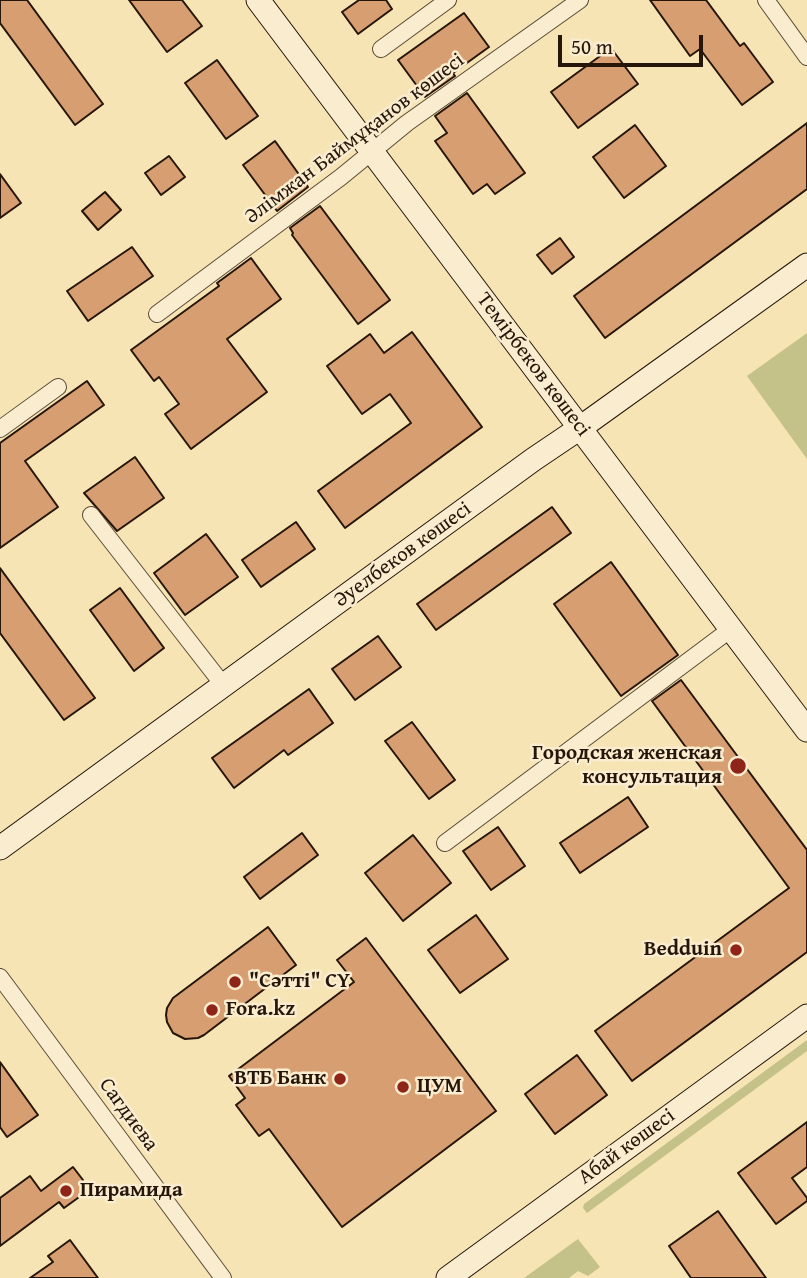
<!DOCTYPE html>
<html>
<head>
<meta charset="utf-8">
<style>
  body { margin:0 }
  #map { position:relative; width:807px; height:1278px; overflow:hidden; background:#f7e4b5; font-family:"Gentium Book Plus",serif }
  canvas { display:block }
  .scale { position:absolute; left:558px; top:35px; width:145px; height:32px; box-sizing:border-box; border:4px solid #26160a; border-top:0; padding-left:9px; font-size:21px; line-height:24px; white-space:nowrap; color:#26160a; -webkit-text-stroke:5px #faedcf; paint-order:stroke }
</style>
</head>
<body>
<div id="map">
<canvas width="807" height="1278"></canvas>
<div class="scale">50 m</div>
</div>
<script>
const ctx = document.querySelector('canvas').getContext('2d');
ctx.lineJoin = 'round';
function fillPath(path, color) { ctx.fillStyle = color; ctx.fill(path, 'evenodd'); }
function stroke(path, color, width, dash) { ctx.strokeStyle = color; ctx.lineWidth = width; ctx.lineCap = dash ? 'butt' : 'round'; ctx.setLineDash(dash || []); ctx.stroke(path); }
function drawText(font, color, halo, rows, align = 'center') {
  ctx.font = font + ' "Gentium Book Plus",serif'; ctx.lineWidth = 5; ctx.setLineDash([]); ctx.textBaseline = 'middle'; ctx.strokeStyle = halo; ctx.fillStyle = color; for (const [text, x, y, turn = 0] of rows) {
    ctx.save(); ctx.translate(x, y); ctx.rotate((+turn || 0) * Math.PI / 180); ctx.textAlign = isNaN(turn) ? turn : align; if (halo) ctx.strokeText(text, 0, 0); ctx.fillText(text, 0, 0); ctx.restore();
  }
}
fillPath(new Path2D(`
  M807 333V459L747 376Z
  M807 1040V1051L587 1213 583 1208 584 1204Z
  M578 1239 600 1267 588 1276 578 1271 569 1278H524Z`), '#c4c288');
const building = new Path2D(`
  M0 0H27L103 104 75 125 0 23Z
  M129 0H182L202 26 167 52Z
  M359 0H386L392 9 358 34 342 12Z
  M650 0H706L740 46 744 43 773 82 742 105 700 49 690 56Z
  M464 13 489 47 453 73 455 76 425 97 398 60Z
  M611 48 638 84 578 128 551 92Z
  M217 60 258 116 226 139 185 83Z
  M467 93 525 173 495 194 487 184 473 194 435 141 447 133 435 116Z
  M807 123V189L605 338 574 296Z
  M635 125 666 166 624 198 593 157Z
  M275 141 308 187 277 211 243 165Z
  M169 156 185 177 161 195 145 173Z
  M0 174 21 203 0 218Z
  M105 192 121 210 98 230 82 211Z
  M320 206 390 300 358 324 292 235 293 233 290 228Z
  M560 238 574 257 552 274 537 255Z
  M132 247 153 276 88 321 67 291Z
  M251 258 281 299 227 339 267 392 191 449 165 414 179 404 159 377 154 381 131 350 219 286 217 283Z
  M412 332 482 427 345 528 318 491 411 423 390 394 362 414 327 366 370 334 384 353Z
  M87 381 104 405 25 461 58 507 0 548V443Z
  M135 457 164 498 117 531 84 493Z
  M552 507 571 533 436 630 417 604Z
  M296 522 315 549 261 587 242 560Z
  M206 534 238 577 185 615 154 573Z
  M611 562 678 655 621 696 554 604Z
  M0 568 95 698 64 720 0 633Z
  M120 588 164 648 134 671 90 610Z
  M378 636 401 667 355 700 332 669Z
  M681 680 807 850V952L632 1081 595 1031 789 888 652 701Z
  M309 689 333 723 288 755 284 750 234 788 212 758Z
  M412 722 455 780 429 799 385 741Z
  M628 797 648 827 580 873 560 843Z
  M498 827 525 866 491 890 463 851Z
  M302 833 318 855 260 899 244 877Z
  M413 835 451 883 403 921 365 873Z
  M476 915 508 959 460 993 428 950Z
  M268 927 296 965 204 1035 198 1038 185 1039 173 1033 167 1022 166 1015 167 1008 173 998Z
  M366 938 496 1111 342 1227 269 1129 259 1136 236 1105 245 1098 229 1076 354 982 337 960Z
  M577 1055 607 1095 555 1134 525 1094Z
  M0 1062 38 1115 7 1137 0 1127Z
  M807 1122V1167L792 1178 807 1198V1201L776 1224 738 1173Z
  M73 1167 83 1180 82 1195 64 1208 59 1202 0 1246V1198L30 1176 41 1191Z
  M718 1211 766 1278H691L669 1246Z
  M70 1240 98 1278H30L53 1262 48 1256Z`);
fillPath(building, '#d79e72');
stroke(building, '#26160a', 2);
const street = new Path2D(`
  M766 0 807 57
  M381 49 448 0
  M157 314 341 177 407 123 580 0
  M0 429 58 387
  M91 515 224 686
  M445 843 731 629
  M0 977 223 1278`);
const secondary = new Path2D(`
  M258 0 807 730
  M0 848 534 459 580 428 807 265
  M448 1278 807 1016`);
stroke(street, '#5a4a35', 18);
stroke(secondary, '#26160a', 25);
stroke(street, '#faedcf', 16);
stroke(secondary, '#faedcf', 23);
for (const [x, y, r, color] of [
  [738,766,9,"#8f2418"],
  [736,950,7,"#8f2418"],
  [235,982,7,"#8f2418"],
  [212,1010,7,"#8f2418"],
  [340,1079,7,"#8f2418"],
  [403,1087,7,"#8f2418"],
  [66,1191,7,"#8f2418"]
]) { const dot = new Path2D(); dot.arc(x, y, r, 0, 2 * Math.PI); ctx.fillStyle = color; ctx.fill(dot); stroke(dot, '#faedcf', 2.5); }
drawText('21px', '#26160a', '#faedcf', [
  ["Әлімжан Баймұқанов көшесі",355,139,-37],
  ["Темірбеков көшесі",533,365,53],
  ["Әуелбеков көшесі",403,555,-36],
  ["Сагдиева",128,1115,54],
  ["Абай көшесі",627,1147,-36]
]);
drawText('bold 21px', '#26160a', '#faedcf', [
  ["Городская женская",722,754,"right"],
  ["консультация",722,778,"right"],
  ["Bedduin",722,950,"right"],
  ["\"Сәтті\" СY",249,982],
  ["Fora.kz",226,1010],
  ["ВТБ Банк",326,1079,"right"],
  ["ЦУМ",417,1087],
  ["Пирамида",80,1191]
], 'left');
</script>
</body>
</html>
